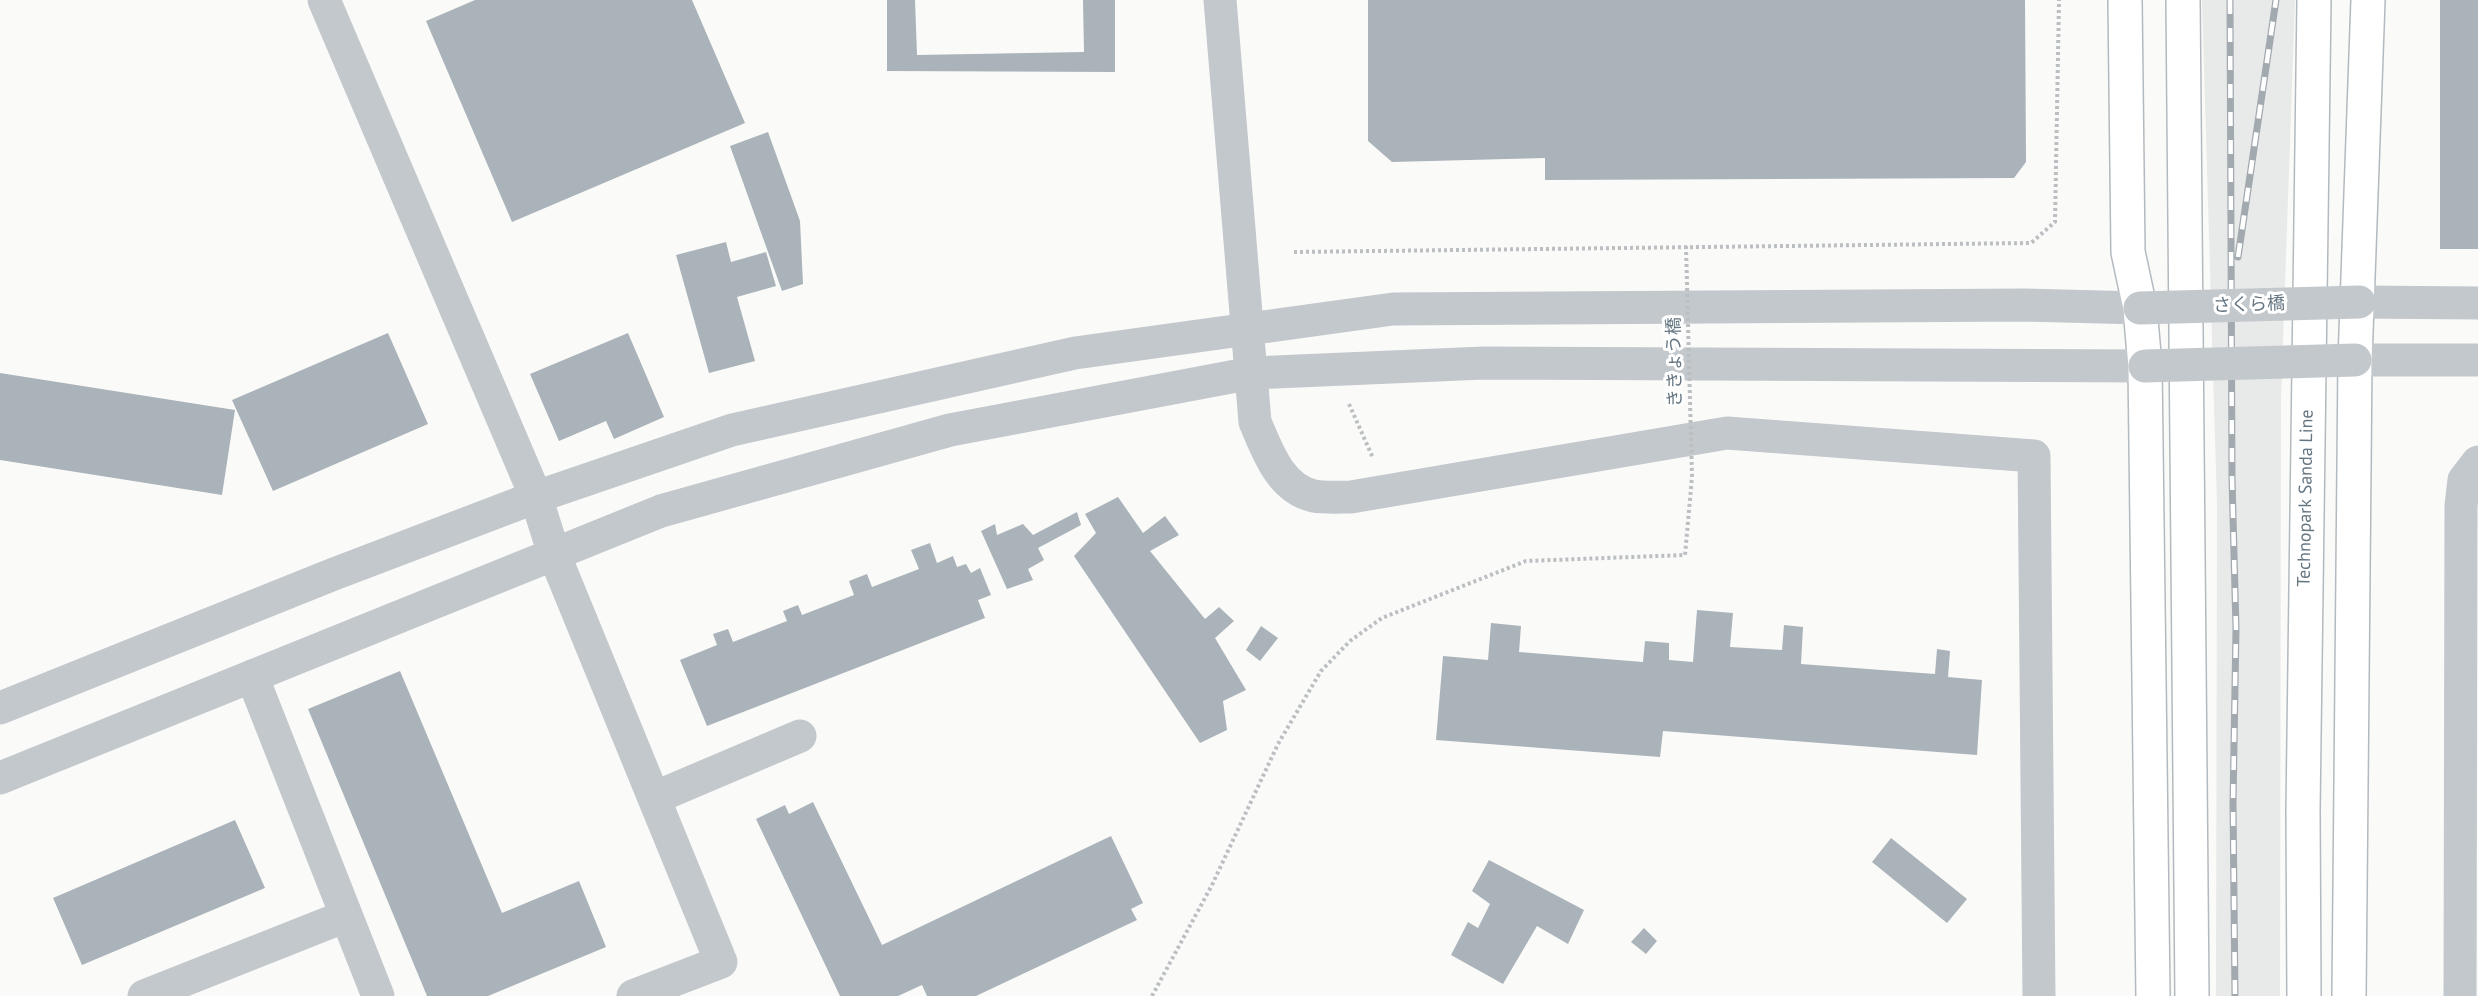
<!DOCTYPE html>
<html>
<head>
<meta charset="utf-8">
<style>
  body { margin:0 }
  canvas { display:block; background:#fafaf8 }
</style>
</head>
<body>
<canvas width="2478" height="996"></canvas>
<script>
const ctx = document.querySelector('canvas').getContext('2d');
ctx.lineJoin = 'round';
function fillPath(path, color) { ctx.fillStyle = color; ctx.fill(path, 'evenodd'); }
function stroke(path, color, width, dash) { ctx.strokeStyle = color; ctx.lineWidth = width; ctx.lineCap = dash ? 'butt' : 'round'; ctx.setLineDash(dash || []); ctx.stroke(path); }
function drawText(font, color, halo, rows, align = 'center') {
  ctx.font = font + ' "PT Sans","Noto Sans JP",sans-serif'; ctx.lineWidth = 6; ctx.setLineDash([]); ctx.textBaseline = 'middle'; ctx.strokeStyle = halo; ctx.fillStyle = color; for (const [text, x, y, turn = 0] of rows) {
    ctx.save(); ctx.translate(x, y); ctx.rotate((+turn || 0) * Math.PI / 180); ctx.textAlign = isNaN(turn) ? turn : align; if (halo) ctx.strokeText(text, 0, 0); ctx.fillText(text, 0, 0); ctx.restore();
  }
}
fillPath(new Path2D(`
  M2202 0H2295L2281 398 2280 996H2216L2217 505Z`), '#e8e9e9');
fillPath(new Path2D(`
  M475 0H692L745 123 512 222 426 21Z
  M887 0H915L917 55 1084 52 1083 0H1115V72L887 71Z
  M1368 0H2025L2026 162 2014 178 1545 180V158L1392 162 1368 141Z
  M2440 0H2478V249H2440Z
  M768 132 800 221 803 284 782 291 730 146Z
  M726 242 731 262 766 252 776 286 737 297 755 361 709 373 676 255Z
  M388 333 428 424 273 491 232 400Z
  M628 333 664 417 614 439 606 421 559 441 530 374Z
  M0 373 235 410 222 495 0 460Z
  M1118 497 1143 533 1165 516 1179 535 1150 551 1205 619 1219 607 1234 621 1215 638 1246 690 1223 701 1227 730 1200 743 1074 556 1096 533 1085 514Z
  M1077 512 1081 525 1038 548 1044 560 1028 569 1033 580 1007 589 981 531 995 524 997 535 1023 524 1033 535Z
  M930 543 937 563 953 556 957 567 966 564 971 573 980 568 991 595 978 600 985 618 707 726 680 660 717 645 713 634 728 629 733 642 787 621 783 611 798 605 802 615 854 595 849 581 867 574 872 587 919 569 911 550Z
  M1697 610 1733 613 1730 647 1782 650 1784 625 1803 627 1801 664 1935 674 1937 649 1950 651 1948 677 1982 680 1977 755 1663 731 1660 757 1436 740 1443 656 1488 660 1491 623 1521 626 1519 652 1643 662 1645 641 1669 643V660L1693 662Z
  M1261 626 1278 638 1260 661 1246 650Z
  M400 671 502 913 579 881 606 947 488 996H427L308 709Z
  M813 802 882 945 1111 836 1143 903 1131 909 1137 920 976 996H927L922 985 898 996H840L756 819 785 805 789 814Z
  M235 820 265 888 82 965 53 898Z
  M1891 838 1967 899 1947 923 1872 862Z
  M1489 860 1584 910 1568 944 1537 926 1503 984 1451 955 1468 922 1478 928 1490 904 1472 891Z
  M1644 928 1657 941 1646 954 1631 942Z`), '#aab3b9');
const secondary = new Path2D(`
  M2125 0 2128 252 2140 308 2145 366 2153 996
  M2183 0 2192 996
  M2304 996 2303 810 2314 0
  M2349 996 2355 360 2368 0`);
stroke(secondary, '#b3babf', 36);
stroke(new Path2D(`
  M1294 252 2031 243 2055 222 2059 0
  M1349 404 1373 458
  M1152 996 1212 885 1278 744 1321 671 1350 641 1382 618 1526 561 1685 555 1692 477`), '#bbbfc2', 4, [3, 3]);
stroke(new Path2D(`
  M554 554 721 962 633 996
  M252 676 378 996
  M654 798 800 736
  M144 996 346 916`), '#c3c8cc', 33);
stroke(new Path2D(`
  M324 0 536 497 554 554
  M1220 0 1255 422C1267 450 1280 489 1314 496 1325 498 1339 497 1351 497L1727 433 2034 456 2039 996
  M2359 302 2478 303
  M2355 360H2478
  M0 708 334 574 536 497 732 430 1075 353 1393 309 2025 305 2140 308
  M0 778 661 511 950 430 1252 373 1484 363 2145 366
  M2460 996 2461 506 2464 480 2478 462`), '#c3c8cc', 33);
stroke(secondary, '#fff', 33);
const rail = new Path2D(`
  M2230 0 2232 478 2236 629 2233 803 2235 996
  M2238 257 2276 0`);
stroke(rail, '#a2aab0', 7);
stroke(rail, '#fff', 4.5, [14]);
stroke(new Path2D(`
  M1686 246 1692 477`), '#bbbfc2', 4, [3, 3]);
stroke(new Path2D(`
  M2140 308 2359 302
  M2145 366 2355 360`), '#c3c8cc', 33);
drawText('18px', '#657683', '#fff', [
  ["さくら橋",2249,305,-2],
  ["ききょう橋",1675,362,-91],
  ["Technopark Sanda Line",2306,498,-89]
]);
</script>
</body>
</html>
